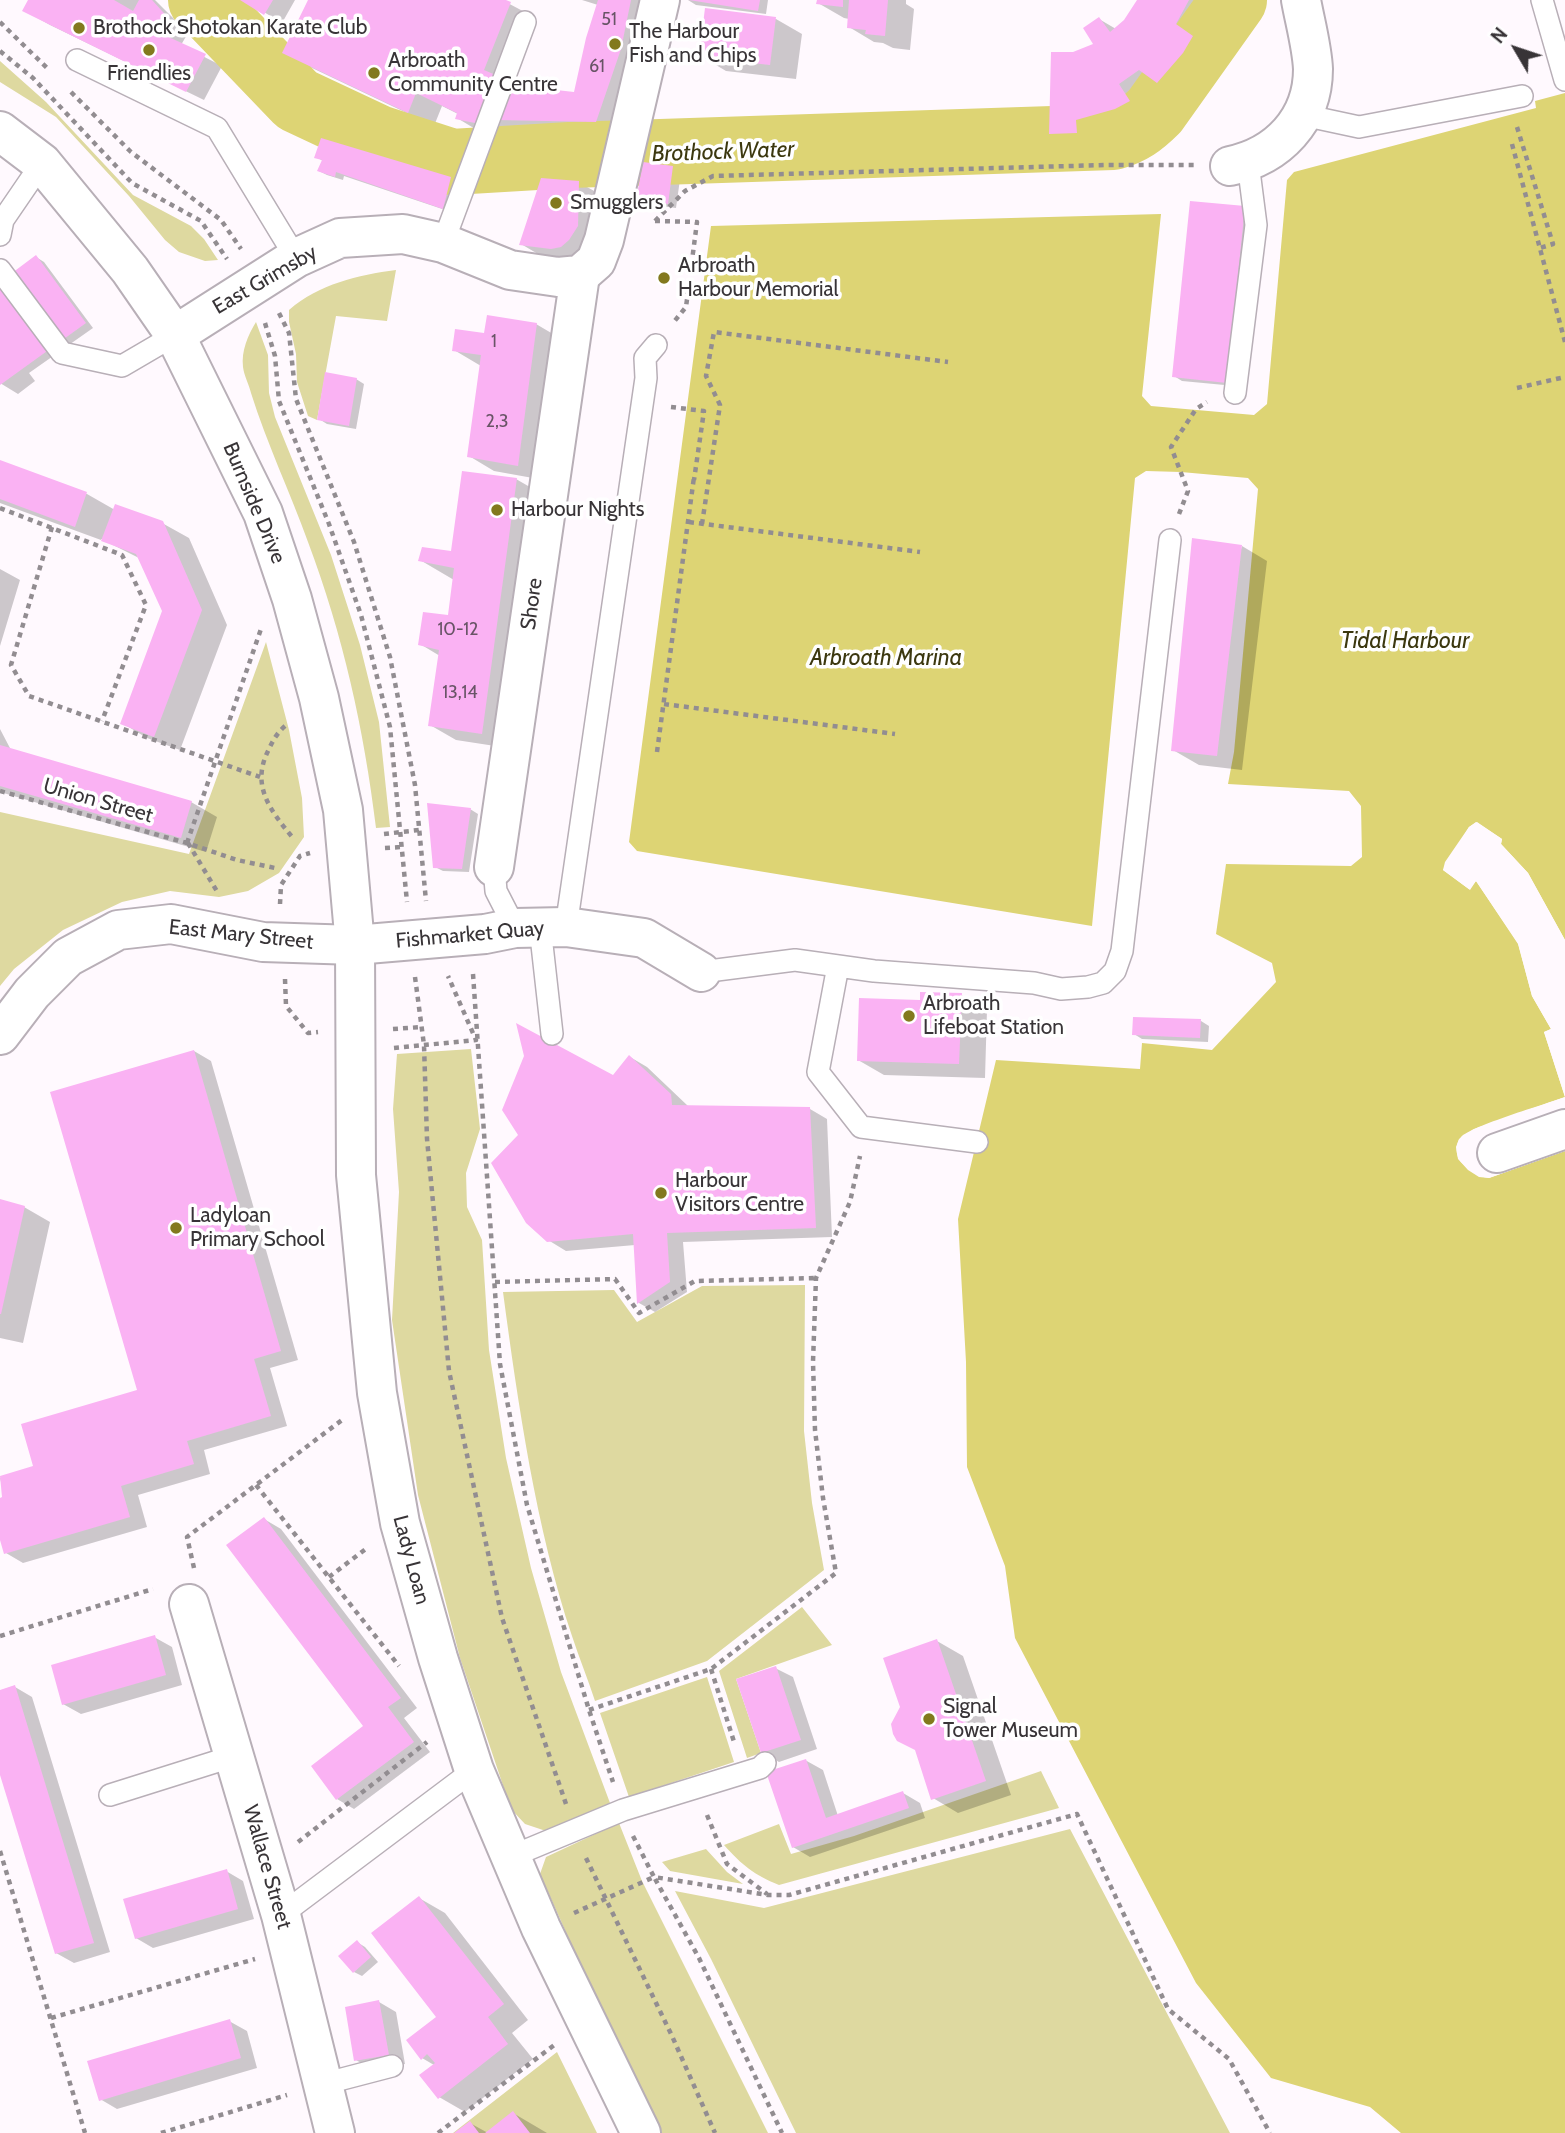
<!DOCTYPE html>
<html>
<head>
<meta charset="utf-8">
<style>
  body { margin:0 }
  #map { position:relative; width:1565px; height:2133px; overflow:hidden; background:#fff9fe; font-family:Cabin,sans-serif }
  canvas { display:block }
  .north { position:absolute; left:1481px; top:14px; width:70px; height:70px; -webkit-text-stroke:5px #fff; paint-order:stroke; rotate:309deg; font-size:19px; font-weight:700; line-height:28px; text-align:center; color:#383437 }
  .north::after { content:''; display:block; margin:auto; width:24px; height:32px; background:#383437; clip-path:polygon(50% 0,100% 100%,50% 72%,0 100%) }
</style>
</head>
<body>
<div id="map">
<canvas width="1565" height="2133"></canvas>
<div class="north">N</div>
</div>
<script>
const ctx = document.querySelector('canvas').getContext('2d');
ctx.lineJoin = 'round';
function fillPath(path, color) { ctx.fillStyle = color; ctx.fill(path, 'evenodd'); }
function stroke(path, color, width, dash) { ctx.strokeStyle = color; ctx.lineWidth = width; ctx.lineCap = dash ? 'butt' : 'round'; ctx.setLineDash(dash || []); ctx.stroke(path); }
function drawText(font, color, halo, rows, align = 'center') {
  ctx.font = font + ' Cabin,sans-serif'; ctx.lineWidth = 7; ctx.setLineDash([]); ctx.textBaseline = 'middle'; ctx.strokeStyle = halo; ctx.fillStyle = color; for (const [text, x, y, turn = 0] of rows) {
    ctx.save(); ctx.translate(x, y); ctx.rotate((+turn || 0) * Math.PI / 180); ctx.textAlign = isNaN(turn) ? turn : align; if (halo) ctx.strokeText(text, 0, 0); ctx.fillText(text, 0, 0); ctx.restore();
  }
}
fillPath(new Path2D(`
  M0 61 46 102 133 195 191 226 204 239 218 260 205 261 179 252 165 240 129 196 56 117 0 82Z
  M396 270 387 321 336 316 317 420 308 416 297 382 296 354 289 322V310C319 284 358 275 396 270Z
  M256 322 268 355 269 393 275 417 331 555 360 645 379 722 390 827 376 828C364 729 343 635 308 542 290 492 267 444 251 393 249 384 244 376 243 367 241 351 248 335 256 322Z
  M266 642 289 730 302 798 304 837 279 873 248 891 219 897 170 891 122 902 63 930 14 969 0 986V812L189 854Z
  M471 1049 480 1129 466 1173 467 1207 482 1240 489 1350 506 1458 531 1568 561 1672 610 1803 546 1831 525 1824 511 1809 460 1658 418 1495 392 1320 399 1192 393 1109 397 1054Z
  M805 1285 804 1431 812 1503 824 1570 707 1661 595 1701C588 1679 579 1658 572 1636 536 1529 518 1404 503 1292L614 1290 637 1322 702 1286Z
  M802 1607 832 1645 736 1679 761 1753 747 1758 719 1671Z
  M707 1677 734 1762 629 1797 600 1713Z
  M1041 1771 1059 1808 779 1885C754 1875 742 1865 724 1845L779 1824 791 1854 854 1836Z
  M619 1823 642 1881 768 2133H662L598 2004 540 1874 546 1857Z
  M1070 1829 1230 2133H796L711 1959 675 1891 764 1908Z
  M706 1849 727 1872 743 1884 670 1871 662 1862Z
  M557 2052 597 2133H453Z`), '#ded9a0');
fillPath(new Path2D(`
  M1565 93V940L1528 873 1501 844 1502 839 1477 822 1469 827 1443 870 1469 889 1476 881 1518 943 1532 996 1551 1029 1544 1032 1565 1097C1546 1104 1471 1126 1461 1137 1455 1144 1455 1155 1461 1162 1470 1170 1477 1177 1489 1178L1565 1151V2133H1401L1370 2107 1271 2078 1196 1983 1015 1638 1005 1566 967 1467 966 1362 958 1219 996 1060 1140 1069 1142 1043 1212 1050 1276 982 1272 963 1216 934 1226 864 1351 866 1362 857 1361 806 1349 791 1228 784 1234 752 1258 489 1248 478 1181 472 1146 471 1135 478 1092 926 637 851 629 842 711 226 1161 214 1142 396 1151 406 1254 415 1267 404 1287 180 1294 172 1536 108 1535 101Z`), '#ddd474');
fillPath(new Path2D(`
  M1476 822 1502 839 1501 844 1528 873 1565 940V944L1526 875 1498 846V840L1476 826 1472 830 1448 863 1447 869 1469 885 1474 878H1478L1521 942 1535 994 1554 1028V1031L1548 1034 1565 1086V1101L1475 1133 1462 1141 1459 1147 1461 1157 1470 1167 1481 1174H1489L1565 1147V1151L1489 1178 1479 1177 1468 1170 1458 1159 1456 1147 1459 1139 1474 1129 1565 1097 1544 1032 1551 1029 1532 996 1518 944 1476 881 1470 890 1443 870 1445 862 1458 843 1469 827Z`), '#fff9fe');
fillPath(new Path2D(`
  M30 0H155L188 33 181 45 222 66 204 100 50 25 25 11Z
  M244 0H295L282 23Z
  M310 0H502L536 18 510 84 520 88 575 94 598 5 582 0H650L621 136 523 134 521 141 482 133 457 118 458 114 442 106 434 126 310 67 284 52Z
  M688 0H768L766 14 696 5Z
  M819 0H906V4L914 9 910 50 893 48 883 43 874 42 849 27V19L844 18 818 3Z
  M1139 0H1261L1259 10 1219 4 1200 41 1218 52 1209 67 1184 96 1165 85 1143 99 1155 116 1141 123 1102 135V147L1077 148 1051 133 1074 54 1096 45 1099 19 1116 29 1125 21Z
  M706 10 776 19 802 34 796 79 726 71 701 56Z
  M316 157 450 178 458 183 451 212 344 176 343 180 327 175 319 171 323 161Z
  M645 164 673 168 681 172 676 208 645 204 638 199Z
  M578 182 596 192 587 249 569 258 538 254 521 244Z
  M1192 203 1253 212 1235 386 1182 381 1174 376Z
  M36 257 44 262 93 328 29 373 35 381 18 394 0 383Z
  M536 324 570 344 544 480 494 471 469 456 481 366 454 350 485 335Z
  M356 379 364 384 356 429 327 424 319 419Z
  M0 462 87 494 115 510 162 523 189 538 227 625 180 750 147 738 122 723 164 611 141 559 101 539V540L0 503Z
  M516 479 542 494 508 748 456 740 430 725 440 656 420 644 449 617 454 580 420 560 452 553Z
  M1242 546 1267 561 1242 770 1199 765 1173 750Z
  M0 569 20 580 0 646Z
  M0 729 11 750 191 802 217 817 206 852 0 792Z
  M470 809 478 814 469 872 443 871 435 867Z
  M961 995 987 1010 985 1078 884 1075 858 1060 922 1002Z
  M1201 1021 1209 1026 1208 1042 1142 1039 1134 1034Z
  M194 1051 211 1061 298 1360 270 1368 287 1426 204 1450 210 1474 138 1495 147 1527 23 1563 6 1553 0 1534V1500L5 1498 0 1478 35 1467 139 1391Z
  M630 1057 647 1067 688 1106 810 1109 827 1119 832 1237 683 1242 687 1292 655 1312 639 1303 635 1245 566 1251 548 1240 614 1077Z
  M0 1201 24 1207 50 1222 23 1343 0 1338Z
  M264 1519 281 1529 417 1708 404 1718 430 1752 354 1809 337 1799 366 1726Z
  M154 1637 172 1647 182 1685 81 1714 63 1704Z
  M937 1641 963 1656 1011 1795 958 1813 933 1798Z
  M775 1668 793 1677 817 1749 779 1762 762 1752Z
  M15 1687 32 1697 110 1952 74 1963 56 1953 0 1769V1692Z
  M805 1760 823 1770 838 1816 903 1793 920 1803 925 1818 810 1857 793 1847Z
  M226 1871 243 1881 254 1919 153 1948 136 1938Z
  M419 1898 445 1913 528 2020 512 2033 533 2059 465 2112 439 2097 434 2065 422 2058 438 2017Z
  M357 1942 365 1947 378 1962 362 1976 354 1972Z
  M379 2002 396 2012 405 2064 373 2070 356 2060Z
  M229 2021 247 2031 257 2068 117 2109 100 2099Z
  M513 2113 547 2133H488Z
  M470 2123 488 2133H457Z`), '#0003');
stroke(new Path2D(`
  M201 0 297 100 378 138 452 162 570 155 1113 137C1131 132 1142 124 1155 111L1234 0`), '#ddd474', 66);
fillPath(new Path2D(`
  M28 0H114L133 11 139 0H152L172 22 164 35 206 54 186 92 22 11Z
  M240 0H273L264 15Z
  M308 0H506L511 2 484 70 521 86 574 92 586 38 598 0H631L621 49 596 122 497 120 495 127 455 119 457 113 416 93 408 113 282 53Z
  M689 0H760L758 11Z
  M817 0H843V7L816 4Z
  M849 0H888L885 36 865 34 866 30 847 28Z
  M1137 0H1189L1176 24 1193 36 1183 53 1157 83 1139 70 1119 84 1130 101 1115 109 1076 120 1077 133 1049 134 1051 52H1073L1093 44 1083 28 1099 17 1110 32 1124 20Z
  M705 8 776 17 770 65 699 57Z
  M321 138 451 177 443 209 336 172 335 177 317 171 322 160 314 158Z
  M643 162 673 166 668 204 636 200Z
  M541 178 579 181 578 226 569 240 561 247 551 249 519 245Z
  M1190 201 1245 206 1227 383 1172 377Z
  M36 255 86 323 0 385V282Z
  M487 315 537 323 518 466 467 457 481 355 452 351 455 329 484 333Z
  M325 372 357 378 349 426 317 420Z
  M0 460 87 492 75 527 0 499Z
  M462 471 517 478 482 734 428 726 439 650 418 645 423 612 448 615 454 568 418 561 422 547 451 551Z
  M115 504 163 521 202 610 154 737 120 724 162 611 136 554 101 541Z
  M1192 538 1242 545 1217 756 1171 751Z
  M0 745 192 801 181 838 0 786Z
  M427 803 471 808 462 869 433 868Z
  M920 992 962 993 959 1064 857 1061 859 998 920 1000Z
  M1133 1017 1201 1019 1200 1038 1132 1035Z
  M516 1023 613 1075 629 1055 671 1094 672 1105 810 1107 816 1228 667 1233 670 1282 637 1304 633 1234 547 1242 526 1223 491 1163 518 1135 502 1110 524 1056Z
  M194 1050 281 1351 254 1359 271 1416 187 1441 194 1464 121 1486 130 1517 4 1554 0 1540V1498L2 1497 0 1476 33 1466 21 1424 137 1390 50 1092Z
  M0 1199 25 1206 1 1314H0Z
  M264 1517 401 1698 388 1707 414 1742 336 1800 311 1766 363 1726 226 1545Z
  M155 1635 166 1675 62 1705 51 1665Z
  M937 1639 986 1781 931 1800 915 1750 897 1741 893 1734 891 1724 900 1707 883 1658Z
  M776 1666 801 1740 761 1753 736 1679Z
  M15 1685 94 1943 55 1954 0 1775V1690Z
  M806 1759 826 1818 903 1791 909 1808 792 1848 766 1772Z
  M227 1869 238 1909 135 1939 123 1899Z
  M419 1896 504 2004 488 2017 508 2044 438 2099 419 2075 435 2063 427 2054 421 2060 406 2040 436 2017 371 1933Z
  M357 1940 371 1957 353 1973 338 1956Z
  M379 2000 389 2055 354 2061 345 2007Z
  M230 2019 241 2058 99 2101 87 2061Z
  M513 2111 530 2133H485Z
  M470 2121 479 2133H454Z`), '#fab2f3');
const service = new Path2D(`
  M1542 0 1565 80
  M77 60 217 128 296 258
  M1303 115 1359 127 1522 96
  M0 235 3 220 42 163
  M443 243 525 22
  M0 270 62 353 122 366 175 335
  M1235 393 1256 225 1248 163
  M494 867 496 891 515 928
  M540 927 552 1034
  M566 927 646 378 645 358 656 345
  M838 966 818 1072 861 1127 977 1142
  M701 972 795 960 874 971 1034 983 1061 989 1088 987 1103 983 1115 971 1122 951 1170 540
  M110 1795 234 1756
  M510 1857 623 1810 760 1768 765 1763
  M281 1915 474 1770
  M323 2084 392 2066`);
const minor = new Path2D(`
  M1230 166C1278 156 1313 120 1313 69 1312 47 1305 22 1301 0
  M494 867 580 275
  M0 1035 32 993 68 957 118 930 171 924 263 942 355 945 485 934 515 928 566 927 644 938 701 972
  M1497 1153 1565 1129
  M189 1604 281 1915 335 2133`);
const tertiary = new Path2D(`
  M175 335 296 258 340 238 403 234 443 243 510 270 558 277 580 275 596 261 604 240 660 0`);
const primary = new Path2D(`
  M0 131 42 163 130 270 175 335 263 513 292 599 319 698 343 810 355 945 356 1175 377 1393 400 1523 438 1658 474 1770 541 1928 641 2133`);
stroke(service, '#b8afb7', 24);
stroke(minor, '#b8afb7', 42);
stroke(tertiary, '#b8afb7', 42);
stroke(primary, '#b8afb7', 42);
stroke(new Path2D(`
  M0 22 48 69
  M0 51 33 78 132 183 201 221 227 259
  M71 92 131 152 221 220 241 249
  M1517 127 1553 244 1540 248
  M1512 144 1565 342
  M655 221 685 191 713 176 1105 165H1194
  M655 221 697 222 686 307 673 323
  M279 313 289 333 296 399 354 542 390 657 415 785 426 901
  M265 323 275 356 279 401 329 524 361 615 390 727 407 902
  M1517 388 1565 377
  M671 407 704 411 694 480
  M0 508 122 555 146 605 102 721
  M1179 514 1188 491 1171 447 1196 409 1207 402
  M689 522 920 552
  M702 524 720 405 706 376 714 332 948 362
  M52 527 11 665 29 696 260 777
  M664 704 895 734
  M285 726C278 732 273 740 269 749 250 785 270 810 293 838
  M657 752 694 477
  M0 791 187 843 237 860 275 868
  M384 834 419 830
  M187 843 261 629
  M188 843 218 893
  M385 848 402 847
  M280 904 281 885 300 856 310 853
  M473 974 500 1364 527 1505 589 1710 613 1782
  M415 977 424 1045 427 1139 449 1371 502 1618 566 1804
  M285 979 286 1006 308 1033 318 1032
  M393 1029 422 1027
  M394 1048 476 1040 448 976
  M495 1282 615 1279 639 1313 695 1281 816 1278
  M256 1485 399 1666
  M194 1568 187 1537 342 1420
  M329 1577 367 1548
  M0 1636 153 1589
  M711 1669 735 1745
  M589 1710 711 1669 836 1573 823 1498 815 1430 813 1362 816 1278 850 1202 860 1156
  M707 1815 727 1864 767 1894
  M633 1836 654 1877 768 1895H789L1077 1814 1168 2009 1229 2059 1270 2133
  M298 1842 427 1742
  M0 1851 85 2133
  M586 1858 672 2036 715 2133
  M574 1913 654 1877 699 1958 782 2133
  M51 2018 255 1959
  M161 2133 287 2095
  M438 2133 557 2043`), '#928d91', 4.5, [5, 5]);
stroke(service, '#fff', 21);
stroke(minor, '#fff', 38);
stroke(tertiary, '#fff', 38);
stroke(primary, '#fff', 38);
for (const [x, y, r, color] of [
  [79,28,7,"#82791e"],
  [615,44,7,"#82791e"],
  [149,50,7,"#82791e"],
  [374,73,7,"#82791e"],
  [556,203,7,"#82791e"],
  [664,278,7,"#82791e"],
  [497,510,7,"#82791e"],
  [909,1016,7,"#82791e"],
  [661,1193,7,"#82791e"],
  [176,1228,7,"#82791e"],
  [929,1719,7,"#82791e"]
]) { const dot = new Path2D(); dot.arc(x, y, r, 0, 2 * Math.PI); ctx.fillStyle = color; ctx.fill(dot); stroke(dot, '#fff', 2.5); }
drawText('18px', '#685466', null, [
  ["51",609,20],
  ["61",597,67],
  ["1",494,342],
  ["2,3",497,422],
  ["10-12",458,630],
  ["13,14",460,693]
]);
drawText('21px', '#383437', '#fff', [
  ["Brothock Shotokan Karate Club",93,28],
  ["The Harbour",629,32],
  ["Fish and Chips",629,56],
  ["Arbroath",388,61],
  ["Community Centre",388,85],
  ["Friendlies",149,74,"center"],
  ["Smugglers",570,203],
  ["Arbroath",678,266],
  ["Harbour Memorial",678,290],
  ["Harbour Nights",511,510],
  ["Arbroath",923,1004],
  ["Lifeboat Station",923,1028],
  ["Harbour",675,1181],
  ["Visitors Centre",675,1205],
  ["Ladyloan",190,1216],
  ["Primary School",190,1240],
  ["Signal",943,1707],
  ["Tower Museum",943,1731]
], 'left');
drawText('21px', '#383437', '#fff', [
  ["East Grimsby",265,280,-30],
  ["Burnside Drive",254,503,67],
  ["Shore",532,604,-82],
  ["Union Street",98,801,16],
  ["East Mary Street",241,935,6],
  ["Fishmarket Quay",470,935,-5],
  ["Lady Loan",411,1560,75],
  ["Wallace Street",267,1867,74]
]);
drawText('italic 23px', '#3c380f', '#fff', [
  ["Brothock Water",723,152,-2],
  ["Tidal Harbour",1405,641],
  ["Arbroath Marina",886,658]
]);
</script>
</body>
</html>
